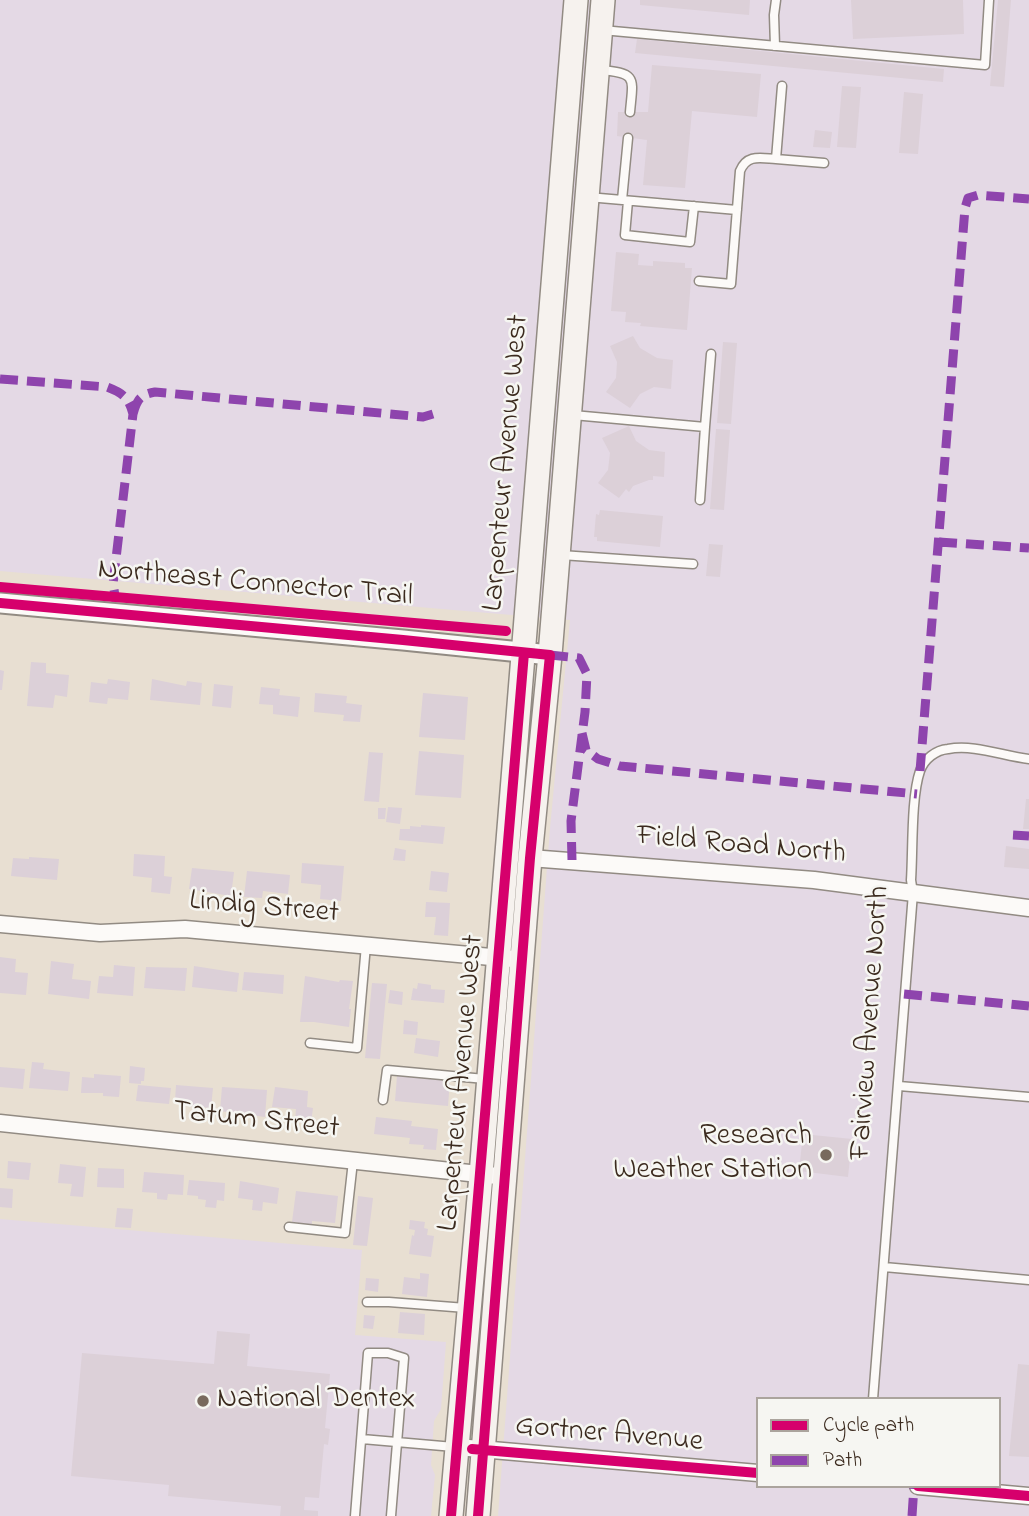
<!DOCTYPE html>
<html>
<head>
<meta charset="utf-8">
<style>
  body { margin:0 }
  #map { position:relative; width:1029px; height:1516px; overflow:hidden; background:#e8dfd2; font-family:"Indie Flower",sans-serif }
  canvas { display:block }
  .legend { position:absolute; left:756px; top:1397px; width:245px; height:91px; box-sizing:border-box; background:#f6f6f2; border:2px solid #aba49d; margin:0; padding:9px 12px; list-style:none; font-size:21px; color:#3b2a1e }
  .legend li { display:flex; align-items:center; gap:14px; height:35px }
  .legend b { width:35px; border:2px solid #aba49d }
</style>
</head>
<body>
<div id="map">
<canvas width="1029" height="1516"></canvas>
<ul class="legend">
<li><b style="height:9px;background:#d6006c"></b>Cycle path</li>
<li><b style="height:9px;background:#8e44ad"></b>Path</li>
</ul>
</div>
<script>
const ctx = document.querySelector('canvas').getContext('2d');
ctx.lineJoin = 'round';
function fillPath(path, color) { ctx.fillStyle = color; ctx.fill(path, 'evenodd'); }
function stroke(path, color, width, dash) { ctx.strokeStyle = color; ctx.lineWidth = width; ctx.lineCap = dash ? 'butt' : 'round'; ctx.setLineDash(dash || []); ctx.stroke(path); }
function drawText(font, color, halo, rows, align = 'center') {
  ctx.font = font + ' "Indie Flower",sans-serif'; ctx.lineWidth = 5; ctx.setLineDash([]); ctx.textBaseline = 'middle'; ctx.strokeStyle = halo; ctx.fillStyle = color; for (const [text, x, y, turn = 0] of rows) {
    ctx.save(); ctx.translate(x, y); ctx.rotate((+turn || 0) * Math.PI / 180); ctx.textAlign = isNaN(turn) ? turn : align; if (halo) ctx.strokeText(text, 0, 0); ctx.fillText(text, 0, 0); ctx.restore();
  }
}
fillPath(new Path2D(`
  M0 0H1029V1516H498L550 828 570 620 0 571ZM758 1399H999V1486H758Z
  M0 1219 362 1250 355 1335 446 1342 441 1409 434 1421 431 1465 435 1475 431 1516H0Z`), '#e4d9e5');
fillPath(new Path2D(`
  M640 0H750L749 15 640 5Z
  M851 0H963L964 34 853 39Z
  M998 0H1011L1004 87 990 86Z
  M637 39 944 69 943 82 635 53Z
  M652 65 761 74 757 117 692 111 685 188 643 185 647 140 617 136 618 112H648Z
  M842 86 861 87 856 148 837 147Z
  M904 92 923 94 918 154 899 153Z
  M815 130 832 132 830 148 813 147Z
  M616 252 639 254 638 265 653 266V261L685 263V268H692L687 330 640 326 641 323 625 322 626 312 611 311Z
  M633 336 640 348 657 358 673 360 671 389 654 387 640 394 630 408 606 392 616 378 617 362 610 346Z
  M723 342 737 343 731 424 717 423Z
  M629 426 636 441 649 450 665 452 664 477 653 476V480H649L633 486 629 492 626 489 619 498 598 483 608 470 610 453 602 438Z
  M716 429 730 430 724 510 710 509Z
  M600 510 663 516 660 547 597 541V537H594L596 514 599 515Z
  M709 544 723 545 720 577 706 576Z
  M31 662 46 663V673L69 675 67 697 55 695 53 708 27 706Z
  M0 670 4 671 2 690H0Z
  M108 679 130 682 128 700 108 698 107 704 89 702 91 682 107 684Z
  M152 679 186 686 187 681 202 683 200 705 150 700Z
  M214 684 233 686 231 708 212 706Z
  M261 687 280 689 279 695 300 697 298 717 273 714V705L259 704Z
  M315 693 347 696 346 703 362 705 360 722 343 721 344 715 314 712Z
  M423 693 468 697 465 740 419 737Z
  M419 751 464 755 461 798 415 795Z
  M369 752 383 753 379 802 364 801Z
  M1026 799H1029V829H1023Z
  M388 807 402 808 400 824 386 822Z
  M378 808H386L385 819H378Z
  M421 825 445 827 443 844 399 840 400 829H410V826L421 827Z
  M1006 846 1029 849V869L1004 867Z
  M395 848 406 850 405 861 393 860Z
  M134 854 165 856 164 876 172 877 170 894 151 892 152 878 133 876Z
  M29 857 59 859 57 880 11 876 13 858 29 859Z
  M302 863 344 866 341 901 320 899 321 885 301 883Z
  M192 868 234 872 231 896 189 889Z
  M247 871 290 875 288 894 263 891 262 898 244 897Z
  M431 871 449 873 447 892 429 890Z
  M426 902 450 903 448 936 434 935 436 917H425Z
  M0 957 16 959 15 972 28 973 26 995 0 993Z
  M51 961 74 964 72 979 91 981 89 999 48 994Z
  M114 965 135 967 133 996 97 993 99 976 113 977Z
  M194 966 239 973 237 992 192 987Z
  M146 967 187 968 185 991 144 988Z
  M244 972 284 975 283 994 242 990Z
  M305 976 339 982 340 980 353 981 349 1009H351L349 1027 314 1022H300Z
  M372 983 387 984 380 1059 365 1058Z
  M418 983 431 985V989L445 990 444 1003 411 1000 413 988 417 989Z
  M390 990 403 992 402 1005 388 1003Z
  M404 1020 418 1022 417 1035 403 1034Z
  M416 1038 440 1041 438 1057 414 1053Z
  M32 1062 44 1063 43 1069 70 1072 68 1091 29 1088Z
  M130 1066 145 1068 144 1081H141V1084L129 1083Z
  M0 1067 25 1069 23 1089 0 1087Z
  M94 1074 121 1076 119 1097 103 1096V1093H81L82 1077 94 1078Z
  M397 1076 450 1080 448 1106 395 1101Z
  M138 1085 171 1088 169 1104 136 1101Z
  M176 1085 213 1088 211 1108 186 1106V1102L175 1101Z
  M222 1087 267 1090 265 1117 220 1111Z
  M275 1087 308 1091 307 1107 313 1108 311 1123 295 1122 296 1109 272 1107Z
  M376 1117 412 1121 411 1126 438 1129 436 1150 423 1149 424 1145 409 1144 410 1138 374 1134Z
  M803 1134 852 1139 848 1177 799 1171Z
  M8 1161 31 1163 29 1180 7 1178Z
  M60 1164 86 1167 83 1197 70 1196 72 1184 58 1183Z
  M98 1168 124 1169V1188L97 1187Z
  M144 1172 184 1175 183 1195 168 1194 167 1200 157 1199V1193L142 1192Z
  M189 1180 225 1183 224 1201 217 1200 216 1208 205 1207 206 1200 198 1199V1196L187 1195Z
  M240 1181 279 1188 277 1204 263 1202 262 1211 252 1210 253 1200 238 1198Z
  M0 1188 13 1189 12 1208 0 1207Z
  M296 1191 338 1196 335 1223 312 1221V1225L292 1222Z
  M358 1196 373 1198 367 1246 353 1245Z
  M117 1208 133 1209 131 1228 115 1227Z
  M410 1220 425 1222 424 1228 428 1229 427 1235 434 1236 431 1257 409 1254 412 1235 414 1236 415 1230 409 1229Z
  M420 1273 429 1274 427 1297 402 1294 404 1277 420 1279Z
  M366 1278 379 1279 378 1292 365 1290Z
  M400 1312 425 1314 424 1335 398 1333Z
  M364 1315 375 1316 373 1329 363 1328Z
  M217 1331 250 1334 247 1366 330 1374 325 1428 330 1429 328 1445 324 1444 319 1498 305 1497 304 1510 318 1511V1516H280L281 1506 168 1496 169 1485 71 1476 82 1353 214 1364Z
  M1018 1364 1029 1365V1457L1009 1456Z`), '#dcd0d8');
const service = new Path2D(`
  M602 30 985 65 989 0
  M775 46 774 15 776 0
  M600 70C638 73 633 78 630 112
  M782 86 776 159 824 163
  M588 197 737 210
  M622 200 628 138
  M628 201 625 235 690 242 694 206
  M699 281 731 284 740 171C747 154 760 158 776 159
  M573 415 705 427 711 354
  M700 500 705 427
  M561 555 693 564
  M310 1043 357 1048 366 945
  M899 1086 1029 1097
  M383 1100 387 1070 485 1079
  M289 1227 345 1233 353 1161
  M884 1267 1029 1280
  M367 1302H389L466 1308
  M873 1399 913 893 911 880C913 851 911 797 920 771 924 759 936 750 948 749 974 744 1003 756 1029 759
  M362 1439 454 1447
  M355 1516 368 1353H388L404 1358 391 1516`);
const minor = new Path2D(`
  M530 858 814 880 1029 908
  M0 924 100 933 185 929 524 960
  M0 1123 507 1177
  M457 1447 758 1473
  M918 1486 1029 1496`);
const tertiary = new Path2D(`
  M0 603 403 640 550 655`);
const secondary = new Path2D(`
  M451 1516 481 1175 576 0
  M478 1516 530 858 550 655 603 0`);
stroke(service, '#928b83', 11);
stroke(minor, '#928b83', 19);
stroke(tertiary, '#928b83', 23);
stroke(secondary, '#928b83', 26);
stroke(service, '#fcfaf8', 8);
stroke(minor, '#fcfaf8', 16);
stroke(tertiary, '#fcfaf8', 19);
stroke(secondary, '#f6f2ee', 23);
stroke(new Path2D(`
  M0 379 107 387C123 393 129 398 133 414L113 584 116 601
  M133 414C137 399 140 395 155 392L423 417 433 414
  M939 542 1029 548
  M550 655 579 658 587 674 585 712 571 821 572 860
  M582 733 586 750 598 759 620 766 917 794
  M920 771 965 208 968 198 978 195 1029 199
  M1013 835 1029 836
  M904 994 1029 1006
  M912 1516 914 1486`), '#8e44ad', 9, [18, 9]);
stroke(new Path2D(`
  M0 587 506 631
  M0 603 403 640 550 655 530 858 478 1516
  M472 1449 758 1473
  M918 1486 1029 1496
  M451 1516 524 653`), '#d6006c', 10);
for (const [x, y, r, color] of [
  [826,1155,7,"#78695d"],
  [203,1401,7,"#78695d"]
]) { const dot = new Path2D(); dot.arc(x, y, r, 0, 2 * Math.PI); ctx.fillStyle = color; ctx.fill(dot); stroke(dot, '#f6f6f2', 2.5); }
drawText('30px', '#3b2a1e', '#f6f6f2', [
  ["Larpenteur Avenue West",508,463,-85],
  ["Northeast Connector Trail",255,585,5],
  ["Field Road North",741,847,5],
  ["Lindig Street",264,909,5],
  ["Fairview Avenue North",872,1023,-86],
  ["Larpenteur Avenue West",463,1083,-85],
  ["Tatum Street",256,1122,6],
  ["Gortner Avenue",609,1436,5]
]);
drawText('30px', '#3b2a1e', '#f6f6f2', [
  ["Research",812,1138],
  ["Weather Station",812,1172],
  ["National Dentex",217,1401,"left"]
], 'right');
</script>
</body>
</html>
